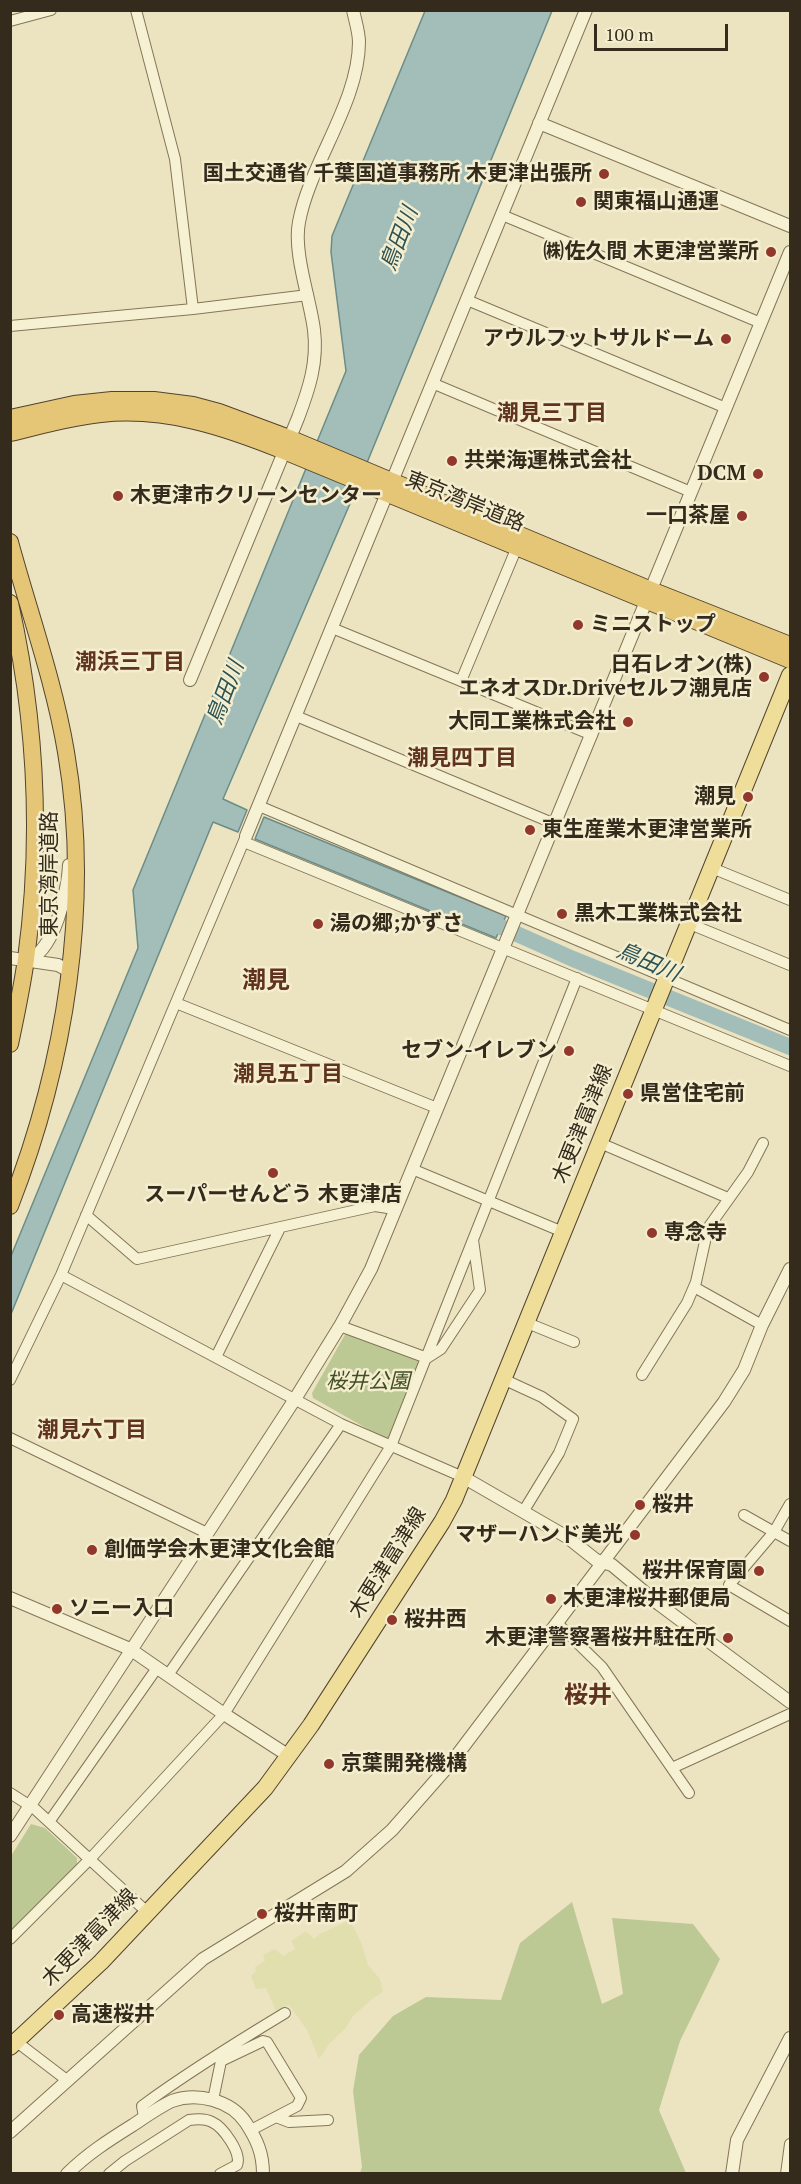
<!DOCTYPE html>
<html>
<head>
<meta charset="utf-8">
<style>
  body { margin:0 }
  #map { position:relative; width:801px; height:2184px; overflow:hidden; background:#ece4c0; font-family:"PT Serif",serif }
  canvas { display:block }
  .frame { position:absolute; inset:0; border:12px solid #342b1d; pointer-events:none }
  .scale { position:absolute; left:594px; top:24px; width:134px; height:27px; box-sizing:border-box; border:3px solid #342b1d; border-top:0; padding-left:8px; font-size:18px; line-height:21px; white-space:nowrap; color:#342b1d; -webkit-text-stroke:4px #f4eecf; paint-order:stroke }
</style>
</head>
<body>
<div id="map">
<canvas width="801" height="2184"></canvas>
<div class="frame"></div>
<div class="scale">100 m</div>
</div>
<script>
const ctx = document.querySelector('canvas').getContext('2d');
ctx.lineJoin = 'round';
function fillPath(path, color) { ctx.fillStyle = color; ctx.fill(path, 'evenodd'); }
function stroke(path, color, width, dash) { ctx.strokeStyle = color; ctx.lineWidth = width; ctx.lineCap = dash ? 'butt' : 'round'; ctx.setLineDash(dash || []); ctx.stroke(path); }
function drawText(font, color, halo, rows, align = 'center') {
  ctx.font = font + ' "PT Serif","Noto Sans JP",serif'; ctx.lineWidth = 5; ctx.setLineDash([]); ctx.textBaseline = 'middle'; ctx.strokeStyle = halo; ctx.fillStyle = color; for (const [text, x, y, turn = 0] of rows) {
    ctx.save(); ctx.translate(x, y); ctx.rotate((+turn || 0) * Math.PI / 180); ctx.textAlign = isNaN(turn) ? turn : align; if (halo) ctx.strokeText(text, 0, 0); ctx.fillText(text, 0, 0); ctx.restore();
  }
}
fillPath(new Path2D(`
  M350 1920 361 1942 368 1965 380 1979 383 1992 372 1999 353 2016 345 2029 329 2044 319 2059 307 2030 289 2005 276 2011 266 1988 256 1989 251 1976 256 1971 255 1967 265 1961 263 1955 275 1949 283 1956 295 1949 291 1941 306 1931 314 1939 320 1934Z`), '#e1dfae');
fillPath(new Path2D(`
  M347 1331 422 1358 389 1439 373 1432 313 1398 312 1393Z
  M31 1824 45 1828 77 1858V1865L11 1936V1856Z
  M572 1902 602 2004 623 1994 612 1918 693 1924 720 1959 680 2041 659 2110 686 2173H360L362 2167 353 2091 359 2055 393 2016 426 1997 501 2000 520 1943Z`), '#bdc995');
const water = new Path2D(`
  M425 11H552L355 492 223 799 247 810 238 832 213 822 11 1314V1256L138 948 133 890 346 371 331 252 332 236Z
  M264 817 506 916 496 938 255 839Z`);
fillPath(water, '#a3beb9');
stroke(water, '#6b8c87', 1.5);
stroke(new Path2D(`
  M481 918 573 959 790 1047`), '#a3beb9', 16);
const minor = new Path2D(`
  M136 10 175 159 193 309
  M10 21 51 10
  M502 215 761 323
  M467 300 726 408
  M10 326 193 309 308 295
  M432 383 691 492
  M332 628 592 735
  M461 681 517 547
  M296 716 555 824
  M259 806 790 1030
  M244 842 790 1066
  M712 868 790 900
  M690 924 790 965
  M176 1003 437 1108
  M600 1143 728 1198
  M412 1169 563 1232
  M86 1215 137 1259 375 1206 394 1209
  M61 1275 341 1424 463 1477
  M694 1287 762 1325
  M525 1322 574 1342
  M340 1326 427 1358 441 1349 480 1290 473 1240
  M216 1357 280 1228
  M642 1375 687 1303 696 1282 708 1228 748 1172 763 1143
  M503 1379 542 1397 573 1419 559 1453 523 1512
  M10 1380 61 1275 246 836
  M10 1438 207 1533
  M790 1504 774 1532 729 1585 790 1621
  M744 1515 790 1541
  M557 1623 602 1667 689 1793
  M168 1675 341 1424
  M672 1768 790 1714
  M10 1793 35 1809 147 1912
  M49 1822 157 1668
  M10 1939 90 1859 224 1714 391 1446 577 978
  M13 2039 68 2081
  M213 2100 221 2061 263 2041 267 2042 301 2098 297 2106 251 2130
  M144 2117 142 2106C188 2072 237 2042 285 2013
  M276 2117 289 2122 328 2120
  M109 2174 125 2161 189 2120C196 2119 205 2118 212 2122 223 2127 242 2153 237 2165L220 2174
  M786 2174 790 2144`);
const tertiary = new Path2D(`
  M539 123 790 226
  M190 680 298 418C309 389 318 362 314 330 310 298 293 253 299 222 310 163 359 102 359 42 359 32 355 20 353 10
  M246 836 586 10
  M10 958 58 965 69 971
  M26 960C54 954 68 890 69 865
  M463 1477 567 1537 596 1560 612 1565 660 1605 790 1702
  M10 1598 130 1649 224 1714 289 1756
  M10 1836 295 1399 340 1326 371 1269 790 252
  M10 2132 203 1959 346 1871 392 1830 451 1763 724 1402 744 1370 762 1325 790 1269
  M67 2174C87 2154 109 2140 133 2125 145 2117 159 2107 172 2101 197 2092 231 2100 246 2123 257 2140 263 2153 263 2174
  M732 2174 737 2140 790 2038`);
const primary = new Path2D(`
  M10 2047 101 1962 265 1788 311 1725 442 1522 454 1500 790 675`);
const trunk = new Path2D(`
  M10 418 74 404 112 400H154L193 405 219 412 289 438 651 590 790 645
  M10 433C40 426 70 417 101 414 165 407 225 427 284 451L790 660
  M10 542C29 612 54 681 66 752 92 903 65 1065 10 1206
  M10 603C36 719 42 841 26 959 22 987 16 1016 10 1044`);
stroke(minor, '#847559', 12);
stroke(tertiary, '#847559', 14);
stroke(primary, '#52432d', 18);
stroke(trunk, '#52432d', 18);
stroke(minor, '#f7f1d3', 10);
stroke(tertiary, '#f7f1d3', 12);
stroke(primary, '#efde99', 16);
stroke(trunk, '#e4c676', 16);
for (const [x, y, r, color] of [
  [604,174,6,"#91372b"],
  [581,202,6,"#91372b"],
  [771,252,6,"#91372b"],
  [726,339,6,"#91372b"],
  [452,461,6,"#91372b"],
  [758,474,6,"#91372b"],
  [118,496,6,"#91372b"],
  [742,516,6,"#91372b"],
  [578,625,6,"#91372b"],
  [764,677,6,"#91372b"],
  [628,722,6,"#91372b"],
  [748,797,6,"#91372b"],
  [530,830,6,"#91372b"],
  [562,914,6,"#91372b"],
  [318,924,6,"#91372b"],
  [569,1051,6,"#91372b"],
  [628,1094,6,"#91372b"],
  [273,1173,6,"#91372b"],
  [652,1233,6,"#91372b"],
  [640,1505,6,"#91372b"],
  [635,1535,6,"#91372b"],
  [92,1550,6,"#91372b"],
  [759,1571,6,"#91372b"],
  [551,1599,6,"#91372b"],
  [57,1609,6,"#91372b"],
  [392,1620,6,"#91372b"],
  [728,1638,6,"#91372b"],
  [329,1764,6,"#91372b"],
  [262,1914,6,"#91372b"],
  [59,2015,6,"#91372b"]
]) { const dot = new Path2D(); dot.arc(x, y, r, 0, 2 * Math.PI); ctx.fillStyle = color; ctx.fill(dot); stroke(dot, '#f4eecf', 2); }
drawText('bold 21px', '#342b1d', '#f4eecf', [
  ["国土交通省 千葉国道事務所 木更津出張所",592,174,"right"],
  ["関東福山通運",593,202],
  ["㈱佐久間 木更津営業所",759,252,"right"],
  ["アウルフットサルドーム",714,339,"right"],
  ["共栄海運株式会社",464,461],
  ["DCM",746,474,"right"],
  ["木更津市クリーンセンター",130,496],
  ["一口茶屋",730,516,"right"],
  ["ミニストップ",590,625],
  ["日石レオン(株)",752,665,"right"],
  ["エネオスDr.Driveセルフ潮見店",752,689,"right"],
  ["大同工業株式会社",616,722,"right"],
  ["潮見",736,797,"right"],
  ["東生産業木更津営業所",542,830],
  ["黒木工業株式会社",574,914],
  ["湯の郷;かずさ",330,924],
  ["セブン-イレブン",557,1051,"right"],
  ["県営住宅前",640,1094],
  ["スーパーせんどう 木更津店",273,1195,"center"],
  ["専念寺",664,1233],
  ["桜井",652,1505],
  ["マザーハンド美光",623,1535,"right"],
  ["創価学会木更津文化会館",104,1550],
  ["桜井保育園",747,1571,"right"],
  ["木更津桜井郵便局",563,1599],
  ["ソニー入口",69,1609],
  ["桜井西",404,1620],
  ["木更津警察署桜井駐在所",716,1638,"right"],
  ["京葉開発機構",341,1764],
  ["桜井南町",274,1914],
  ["高速桜井",71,2015]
], 'left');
drawText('21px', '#342b1d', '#f4eecf', [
  ["東京湾岸道路",465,502,22],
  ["東京湾岸道路",50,874,-90],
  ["木更津富津線",583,1124,-68],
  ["木更津富津線",388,1563,-58],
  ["木更津富津線",90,1938,-46]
]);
drawText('italic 21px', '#405024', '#f4eecf', [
  ["桜井公園",368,1382]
]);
drawText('italic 22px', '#2c5254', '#f4eecf', [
  ["鳥田川",400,239,-69],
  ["鳥田川",226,693,-69],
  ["鳥田川",648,963,23]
]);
drawText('bold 22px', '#5f331e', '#f4eecf', [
  ["潮見三丁目",552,414],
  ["潮浜三丁目",130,663],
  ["潮見四丁目",462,759],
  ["潮見五丁目",288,1075],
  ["潮見六丁目",92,1431]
]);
drawText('bold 24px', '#5f331e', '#f4eecf', [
  ["潮見",266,981],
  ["桜井",588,1696]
]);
</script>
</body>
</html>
